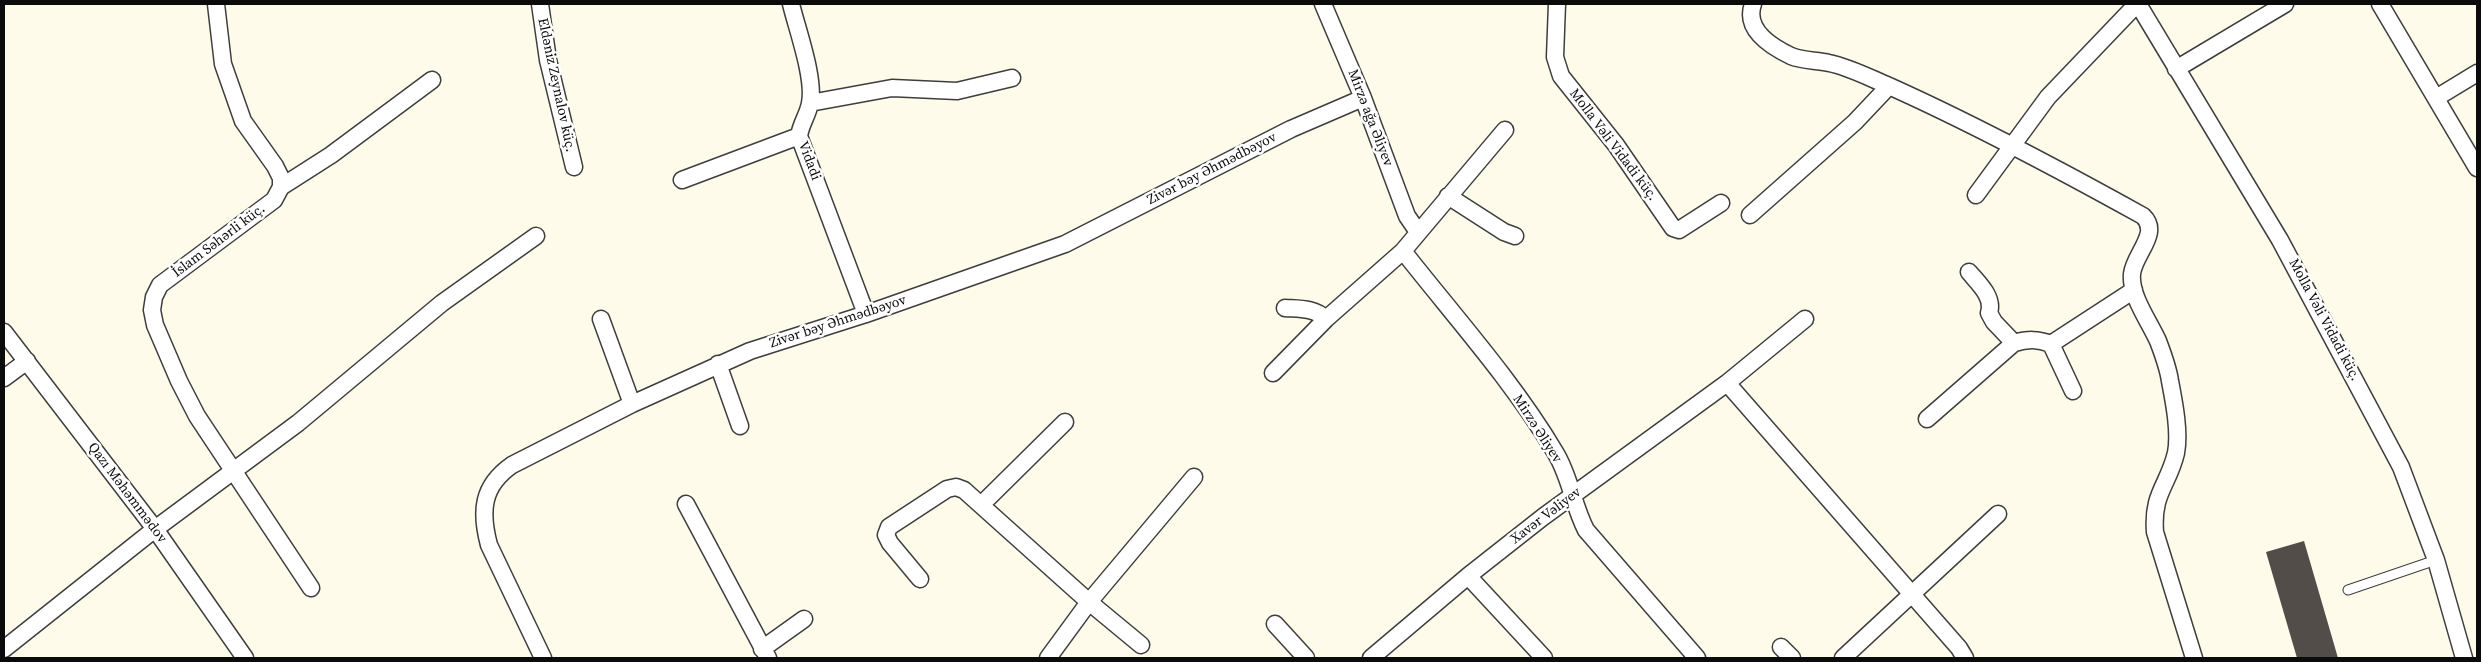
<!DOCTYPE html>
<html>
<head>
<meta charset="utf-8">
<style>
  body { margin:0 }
  #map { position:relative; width:2481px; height:662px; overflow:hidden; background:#fefbea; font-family:"Source Serif 4",serif }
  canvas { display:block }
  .frame { position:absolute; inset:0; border:5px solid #0b0b0b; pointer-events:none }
</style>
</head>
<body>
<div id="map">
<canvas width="2481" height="662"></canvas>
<div class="frame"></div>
</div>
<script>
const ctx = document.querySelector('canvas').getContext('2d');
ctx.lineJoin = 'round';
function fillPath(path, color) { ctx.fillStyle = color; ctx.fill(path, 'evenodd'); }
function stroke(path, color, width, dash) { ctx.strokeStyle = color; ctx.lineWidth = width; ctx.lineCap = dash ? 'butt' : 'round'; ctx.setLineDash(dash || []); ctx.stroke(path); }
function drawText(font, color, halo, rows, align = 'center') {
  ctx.font = font + ' "Source Serif 4",serif'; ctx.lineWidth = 5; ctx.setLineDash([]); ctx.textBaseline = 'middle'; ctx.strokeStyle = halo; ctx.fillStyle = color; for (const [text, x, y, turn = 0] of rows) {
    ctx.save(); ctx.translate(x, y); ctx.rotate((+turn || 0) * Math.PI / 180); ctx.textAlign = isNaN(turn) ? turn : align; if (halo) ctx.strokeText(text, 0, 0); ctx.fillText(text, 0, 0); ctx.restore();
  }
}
fillPath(new Path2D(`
  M2304 541 2338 658H2297L2266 552Z`), '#524d48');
const service = new Path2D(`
  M2348 590 2436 560`);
const minor = new Path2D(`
  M216 4 223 64 243 121 275 166 281 178V187L274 200 160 285 154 297 152 310 155 325 179 381 197 416 311 588
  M540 4 548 60 574 167
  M791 4C797 29 815 78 810 103 808 115 801 123 799 136L866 314
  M1323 4 1363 98 1407 216 1418 232
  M1557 4 1555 57 1561 76 1616 145 1673 228 1679 230 1721 203
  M1753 4C1744 29 1770 46 1791 56 1803 61 1816 60 1829 63 1849 67 1870 78 1889 86 1976 125 2060 170 2143 216 2161 233 2134 254 2132 274 2130 296 2149 321 2158 341 2163 354 2168 367 2170 381 2174 402 2180 432 2176 453 2168 486 2152 493 2155 532L2194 658
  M2138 4 2280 240 2401 467 2436 560 2464 658
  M2380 4 2477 168
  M2176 69 2285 4
  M2436 98 2477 73
  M810 103 892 88 957 91 1012 78
  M682 180 799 136
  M281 187 331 155 432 80
  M1976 195 2048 97 2137 4
  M1448 196 1504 232 1515 236
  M1750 215 1855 122 1889 86
  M1403 251C1454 316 1512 380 1555 452 1570 476 1573 505 1586 530L1697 658
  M1969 272C1979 284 1994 297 1989 313L1994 322 2014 343
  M1285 308C1301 309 1314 308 1326 319
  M601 319 632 404
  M4 332 155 529 245 658
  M718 364 740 426
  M1273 373 1326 319 1403 251 1505 130
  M4 378 27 361
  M1727 383 1959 648 1965 658
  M2073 391 2051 344 2134 290
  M1927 419 2014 343C2028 339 2038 339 2051 344
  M686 504 768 658
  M981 505 1065 422
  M1468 576 1544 658
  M920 579 890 543 886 535 889 527 947 489 956 487 964 490 1089 602 1141 645
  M1275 624 1306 658
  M1781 647 1792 658
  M4 649 155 529 298 423 442 303 536 236
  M762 649 804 619
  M543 658 489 545C480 511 482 486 512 465L632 404 750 351 866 314 1065 244 1291 129 1363 98
  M1048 658 1089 602 1194 477
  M1371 658 1468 576 1543 517 1727 383 1805 319
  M1843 658 1998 514`);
stroke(service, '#3e3e3e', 11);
stroke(minor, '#3e3e3e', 19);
stroke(service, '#fff', 9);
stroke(minor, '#fff', 16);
drawText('14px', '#0b0b0b', '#fff', [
  ["Eldəniz Zeynalov küç.",556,85,78],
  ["Mirzə ağa Əliyev",1370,118,69],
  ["Molla Vəli Vidadi küç.",1613,145,53],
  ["Vidadi",809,161,69],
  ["Zivər bəy Əhmədbəyov",1212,169,-27],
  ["İslam Səhərli küç.",219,241,-37],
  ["Molla Vəli Vidadi küç.",2324,320,62],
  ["Zivər bəy Əhmədbəyov",838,322,-18],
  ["Mirzə Əliyev",1537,429,57],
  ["Qazı Məhəmmədov",127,493,53],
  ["Xavər Vəliyev",1546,516,-37]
]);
</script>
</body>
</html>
